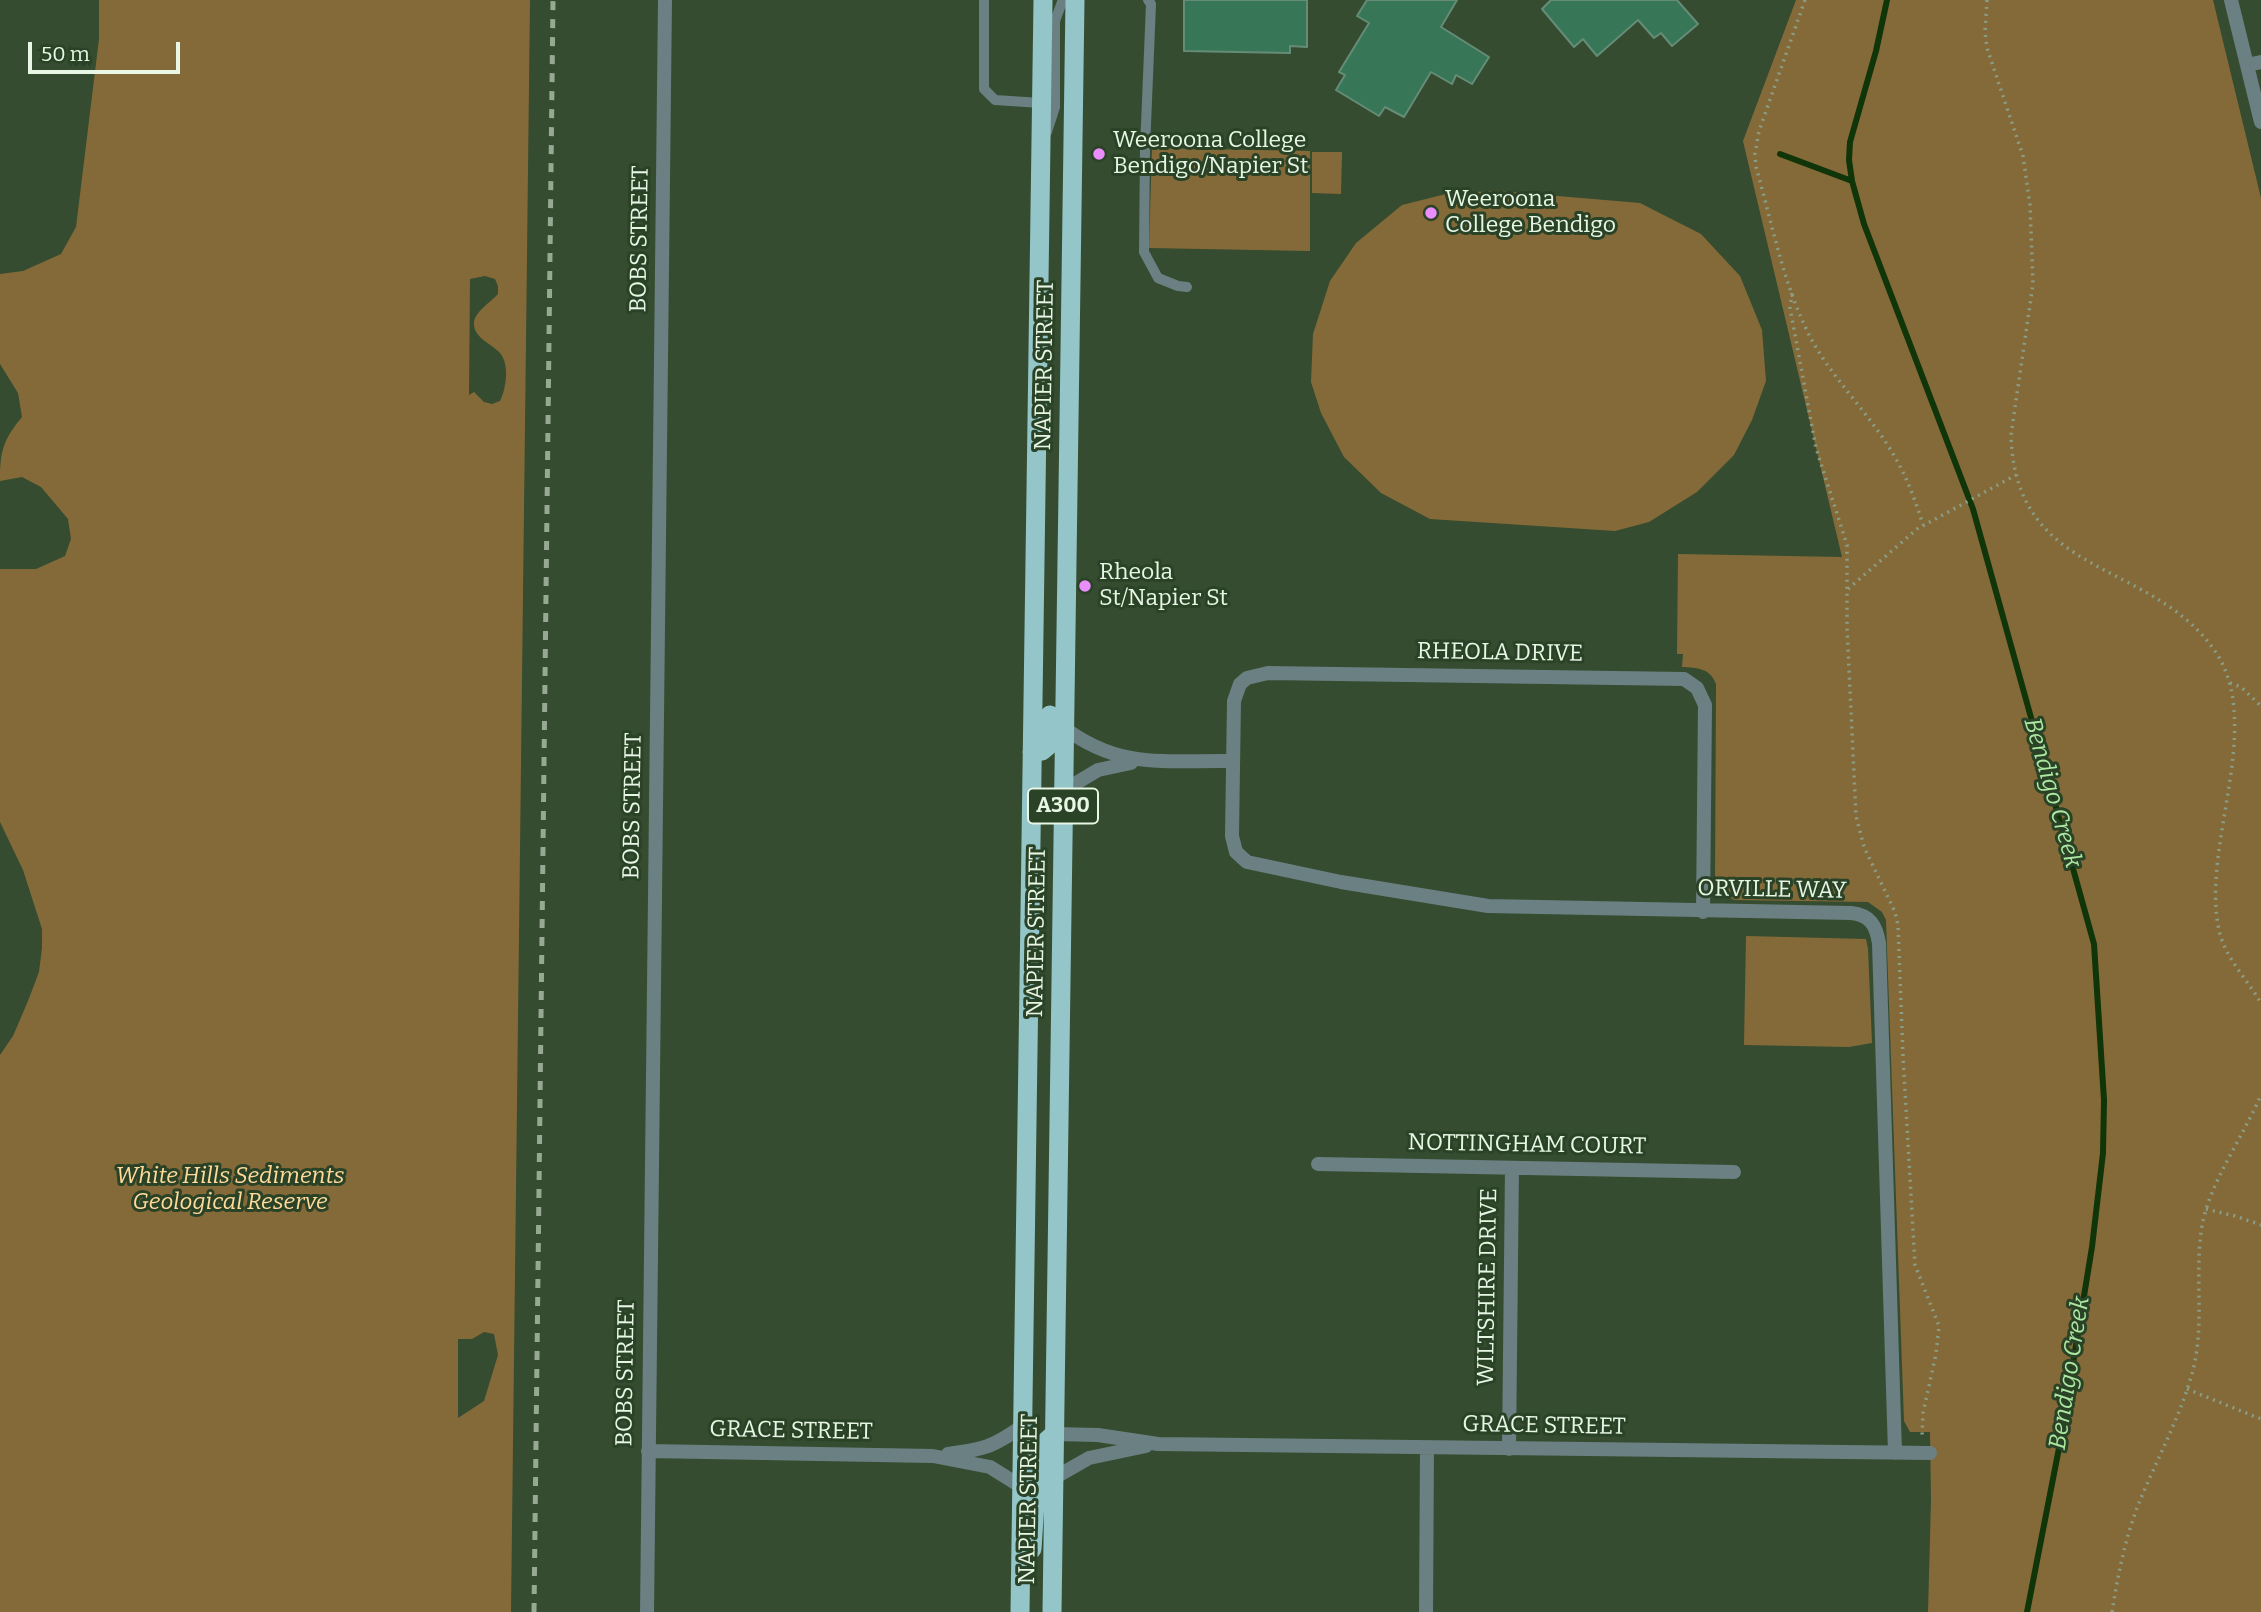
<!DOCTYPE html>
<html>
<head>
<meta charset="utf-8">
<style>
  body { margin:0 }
  #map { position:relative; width:2261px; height:1612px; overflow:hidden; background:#354c30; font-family:Bitter,serif }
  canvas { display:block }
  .scale { position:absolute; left:28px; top:42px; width:152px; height:32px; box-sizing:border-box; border:4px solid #e8f6e5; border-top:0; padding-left:9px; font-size:21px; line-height:24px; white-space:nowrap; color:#e8f6e5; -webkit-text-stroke:5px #2a4226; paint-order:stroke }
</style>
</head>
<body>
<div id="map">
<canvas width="2261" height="1612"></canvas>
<div class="scale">50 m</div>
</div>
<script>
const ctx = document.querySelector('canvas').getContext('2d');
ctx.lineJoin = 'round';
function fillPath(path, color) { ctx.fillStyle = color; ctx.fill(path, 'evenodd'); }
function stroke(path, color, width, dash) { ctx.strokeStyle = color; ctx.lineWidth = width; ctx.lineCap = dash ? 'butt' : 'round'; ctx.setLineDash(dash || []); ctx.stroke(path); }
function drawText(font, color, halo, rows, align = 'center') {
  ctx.font = font + ' Bitter,serif'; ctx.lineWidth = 6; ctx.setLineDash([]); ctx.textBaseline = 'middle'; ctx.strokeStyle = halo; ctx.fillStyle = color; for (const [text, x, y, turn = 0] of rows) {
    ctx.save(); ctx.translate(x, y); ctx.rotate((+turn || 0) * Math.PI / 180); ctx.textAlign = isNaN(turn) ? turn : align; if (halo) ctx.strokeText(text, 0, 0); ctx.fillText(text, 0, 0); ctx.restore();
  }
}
fillPath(new Path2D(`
  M99 0H530L511 1612H0V1055L13 1036 28 1001 39 972 42 948V929L23 870 0 822V569H36L65 556 71 539 68 519 41 487 22 477 0 481C0 451 3 440 22 417L18 393 0 364V274L23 271 61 254 76 227 99 39ZM485 276 495 279 498 286V294C491 302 473 313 474 324 474 338 492 344 500 353 510 365 506 389 500 401L492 404 484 402 474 392 469 395 470 279ZM484 1332 494 1334 498 1355 484 1401 458 1418V1339H472Z
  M1796 0H2213L2261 198V1612H1928L1931 1500 1930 1432H1910L1904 1421 1886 920 1882 912 1868 902 1734 900 1726 896 1715 882 1716 684C1710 668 1698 668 1682 667L1683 654H1677L1678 554 1842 557 1743 141Z
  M1152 148 1310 151V251L1149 248Z
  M1312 152H1342L1341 194 1312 193Z
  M1499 191 1640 203 1701 234 1740 276 1762 330 1766 381 1752 420 1734 455 1697 492 1649 522 1615 531 1430 519 1381 493 1344 457 1321 413 1311 382 1313 334 1330 281 1356 243 1402 205 1450 193Z
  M1746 936 1866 939 1868 949 1872 1043 1849 1047 1744 1045Z`), '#856a39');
stroke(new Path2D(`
  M1887 0 1876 51 1850 142 1849 160 1852 181 1864 224 1973 509 2094 944 2104 1100 2103 1153 2092 1247 2060 1443 2027 1612
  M1780 154 1852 181`), '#103509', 6);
const building = new Path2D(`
  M1184 0H1307V47L1290 46V53L1184 51Z
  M1367 0H1457L1441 27 1489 57 1472 84 1456 75 1452 84 1431 72 1404 117 1385 107 1379 116 1336 90 1345 75 1339 72 1369 23 1357 16Z
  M1551 0H1677L1698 24 1672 46 1661 33 1654 38 1638 20 1597 56 1583 39 1574 47 1542 9Z`);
fillPath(building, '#387658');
stroke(building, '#658c77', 2);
stroke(new Path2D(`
  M1805 0 1759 131 1755 154 1756 167C1773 226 1784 290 1814 344 1836 382 1869 414 1892 452 1906 475 1915 499 1923 525
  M1987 0 1985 32 1987 48 2023 156 2030 205 2033 284 2011 435C2015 584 2159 557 2220 659 2261 735 2201 848 2219 930 2225 958 2247 979 2261 1003
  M1792 293 1790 308 1816 448 1847 545V627L1856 816 1864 847 1895 912 1898 925 1903 1056 1915 1265 1939 1326 1936 1354 1923 1413 1922 1436
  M1848 589 1917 529 2016 475
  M2230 683 2241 687 2261 706
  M2206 1209 2235 1216 2261 1225
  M2187 1389 2261 1419
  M2112 1612C2118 1574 2126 1534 2141 1498 2159 1455 2181 1415 2193 1370 2205 1323 2194 1273 2202 1226 2209 1184 2244 1135 2261 1095`), '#8a9d86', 3.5, [2, 5]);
stroke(new Path2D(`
  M984 0V89L995 100 1041 103
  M1148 0 1151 4 1145 149 1144 252 1158 278 1178 286 1187 287
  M1047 132 1055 107V21L1062 2 1066 0`), '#6b8082', 10);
stroke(new Path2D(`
  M2231 0 2261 122
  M2247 65 2261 62
  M1063 727C1120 770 1164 760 1231 761
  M1063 791 1098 770 1131 763
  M1703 912 1705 705 1697 688 1684 679 1268 673 1247 678 1240 684 1234 701 1232 836 1236 852 1247 862 1341 882 1488 906 1851 913C1870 915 1876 925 1879 943L1895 1453
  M1318 1164 1734 1172
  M1054 1434 1098 1435 1158 1444 1930 1453
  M1509 1449 1512 1168
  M648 1451 933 1456 990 1467 1022 1487
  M948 1454C985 1449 993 1447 1024 1425
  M1054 1478 1089 1458 1146 1446
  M647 1612 665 0
  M1426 1612 1427 1448`), '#6b8082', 14);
stroke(new Path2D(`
  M1032 752 1042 751 1048 746 1050 715
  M1032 1549 1038 1455 1044 1443 1054 1434
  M1020 1612 1043 0
  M1052 1612 1075 0`), '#94c5c8', 19);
stroke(new Path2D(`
  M534 1612 553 0`), '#97a993', 5, [9, 9]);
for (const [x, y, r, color] of [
  [1099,154,7,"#ea8dfd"],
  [1431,213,7,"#ea8dfd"],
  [1085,586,7,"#ea8dfd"]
]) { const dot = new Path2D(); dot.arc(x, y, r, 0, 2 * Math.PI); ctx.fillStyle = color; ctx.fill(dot); stroke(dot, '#2a4226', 2.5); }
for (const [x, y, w] of [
  [1063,806,70]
]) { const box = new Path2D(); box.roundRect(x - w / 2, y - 17.5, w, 35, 5); ctx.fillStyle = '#2a4226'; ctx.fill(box); stroke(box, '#e8f6e5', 2); }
drawText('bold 21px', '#e8f6e5', null, [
  ["A300",1063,806]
]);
drawText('23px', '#e8f6e5', '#2a4226', [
  ["Weeroona College",1113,141],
  ["Bendigo/Napier St",1113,167],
  ["Weeroona",1445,200],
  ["College Bendigo",1445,226],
  ["Rheola",1099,573],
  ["St/Napier St",1099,599]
], 'left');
drawText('23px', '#e8f6e5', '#2a4226', [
  ["BOBS STREET",640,239,-89],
  ["NAPIER STREET",1045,365,-89],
  ["RHEOLA DRIVE",1500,653,1],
  ["BOBS STREET",633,806,-89],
  ["ORVILLE WAY",1772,890,1],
  ["NAPIER STREET",1037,932,-89],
  ["NOTTINGHAM COURT",1527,1145,1],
  ["WILTSHIRE DRIVE",1488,1287,-89],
  ["BOBS STREET",626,1373,-89],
  ["GRACE STREET",1544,1426,1],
  ["GRACE STREET",791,1431,1],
  ["NAPIER STREET",1029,1499,-89]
]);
drawText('italic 23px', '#ffda9b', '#2a4226', [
  ["White Hills Sediments",230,1177],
  ["Geological Reserve",230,1203]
]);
drawText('italic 24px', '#ade8a2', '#2a4226', [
  ["Bendigo Creek",2052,793,74],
  ["Bendigo Creek",2070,1373,-81]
]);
</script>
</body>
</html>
